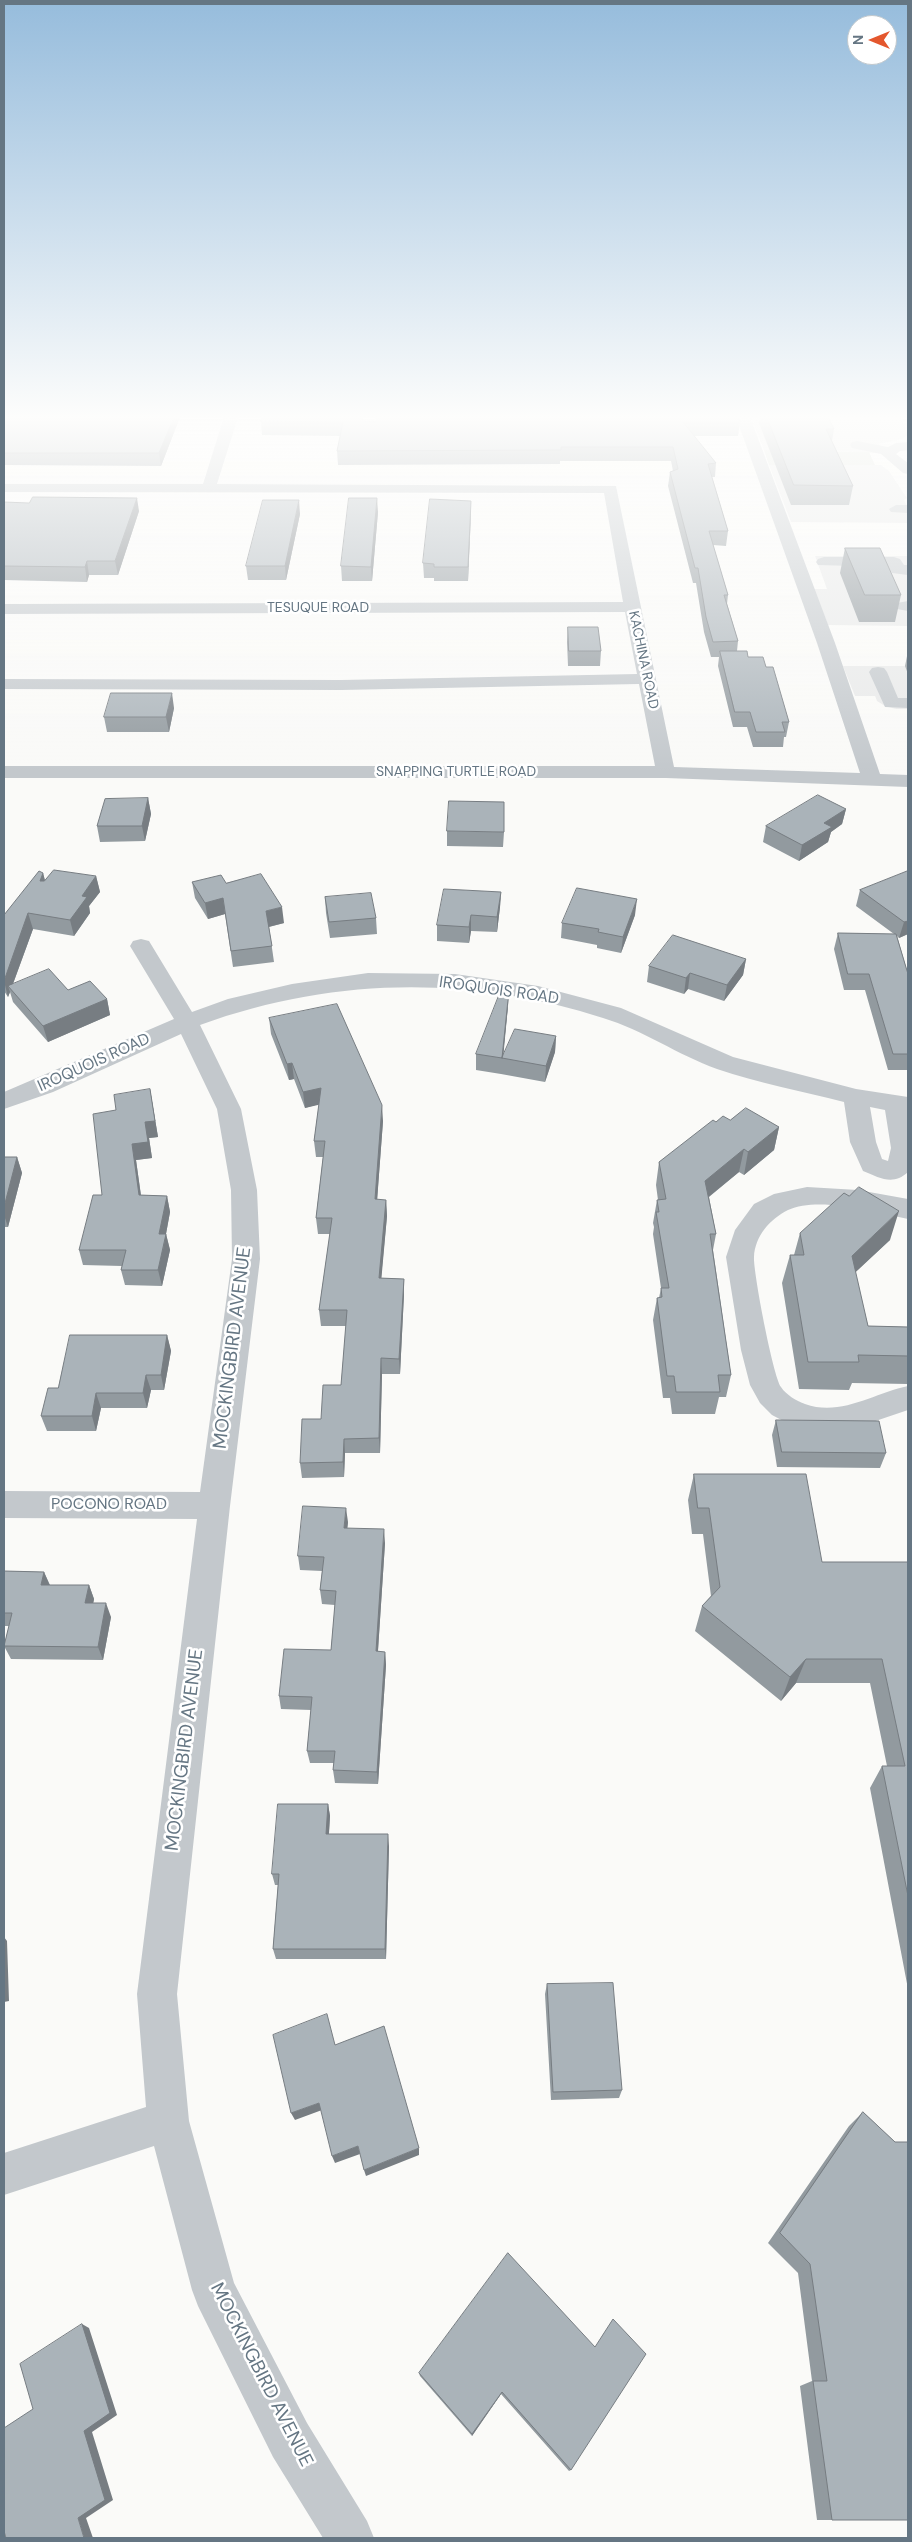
<!DOCTYPE html>
<html>
<head>
<meta charset="utf-8">
<style>
  body { margin:0 }
  #map { position:relative; width:912px; height:2542px; overflow:hidden; background:#fafaf8; font-family:"DM Sans",sans-serif }
  canvas { display:block }
  .frame { position:absolute; inset:0; border:5px solid #657683; pointer-events:none }
  .north { position:absolute; left:847px; top:15px; width:50px; height:50px; box-sizing:border-box; background:#fff; border:1px solid #c1c8cd; border-radius:50%; rotate:270deg; font-size:14px; font-weight:700; line-height:20px; text-align:center; color:#657683 }
  .north::after { content:''; display:block; margin:auto; width:18px; height:22px; background:#e4572e; clip-path:polygon(50% 0,100% 100%,50% 72%,0 100%) }
</style>
</head>
<body>
<div id="map">
<canvas width="912" height="2542"></canvas>
<div class="frame"></div>
<div class="north">N</div>
</div>
<script>
const ctx = document.querySelector('canvas').getContext('2d');
ctx.lineJoin = 'round';
function fillPath(path, color) { ctx.fillStyle = color; ctx.fill(path, 'evenodd'); }
function stroke(path, color, width, dash) { ctx.strokeStyle = color; ctx.lineWidth = width; ctx.lineCap = dash ? 'butt' : 'round'; ctx.setLineDash(dash || []); ctx.stroke(path); }
function drawText(font, color, halo, rows, align = 'center') {
  ctx.font = font + ' "DM Sans",sans-serif'; ctx.lineWidth = 5; ctx.setLineDash([]); ctx.textBaseline = 'middle'; ctx.strokeStyle = halo; ctx.fillStyle = color; for (const [text, x, y, turn = 0] of rows) {
    ctx.save(); ctx.translate(x, y); ctx.rotate((+turn || 0) * Math.PI / 180); ctx.textAlign = isNaN(turn) ? turn : align; if (halo) ctx.strokeText(text, 0, 0); ctx.fillText(text, 0, 0); ctx.restore();
  }
}
fillPath(new Path2D(`
  M751 417H900L908 435 902 439 878 444 881 445 874 453 826 450H764Z
  M769 465H881L889 471 907 498 904 500 908 508V523L791 522Z
  M815 556H908V626L828 625 814 589H827Z
  M843 666H908V709H896L885 706 877 701 875 696H855Z`), '#e8e9e9');
fillPath(new Path2D(`
  M764 450 864 452H869L875 465H769Z`), '#dadfd7');
fillPath(new Path2D(`
  M224 417H238L217 484 616 486 674 767 860 773 817 643 736 417H750L835 643 880 774 908 775V787L666 778H4V766H655L639 684 341 690 4 689V679L341 680 637 674 625 612 4 614V604L623 602 604 493 4 492V484H203Z
  M857 441 888 447 896 443 908 442V450L900 451 896 454 908 463V474L903 473 881 454 852 448 850 445 852 442Z
  M896 505H908V513L891 512 889 509Z
  M824 557H894L900 559 904 565H908V575L892 573 888 567 818 565 816 562 818 559Z
  M908 601V611L897 609 895 606 897 603Z
  M878 667 884 668 887 672 898 698H908V708L885 707 869 672 872 668Z
  M141 939 149 941 192 1012 228 999 292 984 368 973 455 974 538 986 621 1008 733 1057 856 1089 908 1097V1172C893 1186 880 1178 863 1171L850 1142 844 1102C802 1091 758 1083 717 1069 678 1055 643 1030 603 1018 470 975 332 977 200 1025L241 1109 257 1190 260 1259 230 1506 177 1994 189 2121 234 2283 307 2423 367 2521 374 2538H323L273 2457 198 2306 192 2290 154 2146 4 2195V2153L146 2107 137 1994 197 1519 4 1518V1491L200 1492 232 1259 231 1190 217 1109 181 1034 53 1092 4 1109V1092L174 1019 130 946 133 941ZM870 1107 885 1110 891 1148 888 1161 882 1159 876 1142Z
  M807 1187 858 1190 908 1199V1219C876 1212 818 1196 788 1210 770 1219 755 1236 754 1257 753 1271 773 1376 781 1387 786 1395 797 1401 805 1404 841 1417 874 1393 908 1386V1410L846 1431 818 1432 789 1424 772 1415 760 1403 750 1385 741 1350 726 1257 735 1230 754 1204 774 1194Z`), '#c3c8cc');
fillPath(new Path2D(`
  M4 417H180L161 466 4 465Z
  M363 417V421L740 422 738 436H694L716 463 715 477H712L728 531 726 546 713 545 728 595 727 604 738 641 737 651 766 667 789 722 786 737H784L783 747H753L747 727H733L718 666 719 657H711L704 632 696 583H693L668 486 670 472 673 471 671 461H560V464L338 465 337 451 340 436 262 435 261 421Z
  M760 417H828L834 429 832 441 853 486 849 505H791L759 423Z
  M471 501 468 581H434V578H424L423 563Z
  M4 502 139 511 118 575H89L87 582 4 580Z
  M378 512 372 581H342L341 566Z
  M300 514 286 580H248L246 566Z
  M845 548 901 595 895 622H859L840 573Z
  M568 627 601 651 600 666H568L567 642Z
  M908 651V674L905 666Z
  M174 708 169 732H107L104 717Z
  M148 798 151 814 145 841 100 842 97 826Z
  M846 809 842 824 831 832 828 842 799 861 763 842 766 826Z
  M447 831 504 832 503 847 447 846Z
  M908 871V934L899 938 897 936 908 974V1070H888L865 990H844L834 949 838 933 894 934 856 906 860 890Z
  M43 873 45 881 96 876 100 892 89 906 90 913 74 936 33 929 13 984 68 990 107 999 110 1015 48 1042 13 1002 10 992 8 997 4 991V915Z
  M192 882 226 883 284 923 269 927 274 962 233 967 225 914 208 919 195 898Z
  M501 892 500 907 497 932 471 931 469 943 437 941V925Z
  M325 897 376 918 377 934 330 938 326 913Z
  M635 915 621 953 597 948V945L561 938 562 923Z
  M746 959 743 975 724 1001 688 989 684 994 647 982 649 966Z
  M508 1006 503 1055 556 1036 555 1052 545 1082 501 1074 476 1070V1054Z
  M269 1018 383 1121 377 1200H386L387 1216 381 1278 404 1279V1294L400 1374H382L380 1453H345L344 1477 302 1478 300 1463 321 1419 341 1385 346 1326H321L319 1310 330 1234H318L316 1218 323 1157H316L314 1141 319 1104 305 1108 294 1079 289 1080 271 1034Z
  M150 1089 158 1137 149 1138 152 1158 136 1160 141 1195 167 1196 170 1212 166 1234 170 1250 162 1286 125 1285 121 1270 122 1266 83 1265 79 1250 102 1195 116 1110Z
  M716 1122 779 1127 774 1150 744 1175 739 1172 709 1197 716 1234 713 1250 731 1375 726 1397H719L715 1414H672L670 1398H663L653 1320 657 1298H659L661 1288 653 1234 654 1227 653 1223 657 1200H658L656 1185 659 1162Z
  M4 1157H17L22 1173 8 1227H4Z
  M800 1233 890 1240 855 1272 868 1326 908 1327V1384L852 1383 849 1390 799 1389 782 1283 790 1255H794Z
  M167 1335 171 1351 164 1390H151L147 1408H101L96 1431H47L41 1416 58 1388Z
  M776 1420 886 1453 880 1468 777 1467 772 1435Z
  M694 1474 822 1562H908V1989L870 1788 882 1766H887L870 1683H796L781 1701 695 1631 702 1606 711 1596 703 1534H692L688 1500Z
  M348 1522 347 1528 385 1543 378 1651 385 1652 386 1665 378 1784 335 1783 333 1770 334 1763H310L307 1751 311 1710 281 1709 279 1696 331 1650 335 1605 322 1604 320 1590 322 1571 300 1570 298 1556Z
  M4 1571 44 1572 50 1585H89L94 1599 93 1603 111 1617 103 1660 11 1659 4 1646 9 1626H4Z
  M328 1804 330 1816 329 1834 389 1846 386 1959H276L273 1949 278 1885H275L272 1874Z
  M547 1984 622 2090 619 2098 551 2100 545 1994Z
  M863 2112 895 2142 908 2520H817L800 2386 812 2381 798 2273 768 2243 849 2126Z
  M508 2253 571 2470 569 2471 501 2394 472 2436 420 2376 419 2373Z`), '#929a9f');
fillPath(new Path2D(`
  M174 417H180L161 466 159 453Z
  M137 498 139 511 118 575 115 561Z
  M377 498 378 512 372 581 371 567Z
  M299 500 300 514 286 580 285 566Z
  M471 501V515L468 581V567Z
  M87 561 89 575 87 582 85 567Z
  M172 693 174 708 169 732 166 717Z
  M148 798 151 814 145 841 142 826Z
  M846 809 842 824 831 832 828 842 799 861 802 845 824 823Z
  M43 873 47 888 40 881Z
  M96 876 100 892 89 906 90 913 74 936 70 920 82 896Z
  M501 892 500 907 497 932V917Z
  M223 898 225 914 208 919 205 903Z
  M637 899 635 915 621 953 623 937Z
  M282 907 284 923 268 927 266 911Z
  M28 913 33 929 11 989 8 986 10 992 8 997 4 981Z
  M471 915V931L469 943V927Z
  M908 921V934L899 938 904 922Z
  M746 959 743 975 724 1001 727 985Z
  M690 973 688 989 684 994 686 978Z
  M509 990 508 1006 503 1059 502 1058 501 1074 502 1058Z
  M107 999 110 1015 48 1042 43 1026Z
  M556 1036 555 1052 545 1082 546 1066Z
  M292 1063 294 1079 289 1080 287 1064Z
  M321 1088 322 1104 305 1108 303 1092Z
  M150 1089 158 1137 149 1138 152 1158 136 1160 143 1211 139 1195 132 1144 145 1122Z
  M382 1105 383 1121 376 1215 375 1199Z
  M779 1127 774 1150 744 1175 748 1152Z
  M744 1149 739 1172 701 1203 705 1181Z
  M17 1157 22 1173 8 1227 4 1215V1207Z
  M167 1196 170 1212 163 1250 159 1234Z
  M386 1200 387 1216 380 1294 379 1278Z
  M899 1211 890 1240 843 1284 852 1256Z
  M166 1234 170 1250 162 1286 158 1270Z
  M404 1279V1294L400 1374 399 1359Z
  M167 1335 171 1351 164 1390 161 1375Z
  M381 1358 382 1374 380 1453 379 1438Z
  M146 1375 151 1390 147 1408 143 1393Z
  M96 1393 101 1408 96 1431 92 1416Z
  M344 1439 345 1453 344 1477 343 1462Z
  M346 1508 348 1522 346 1542 344 1528Z
  M384 1529 385 1543 377 1665 376 1651Z
  M44 1572 50 1586 41 1585Z
  M89 1585 94 1599 91 1616 85 1603Z
  M106 1603 111 1617 103 1660 98 1647Z
  M385 1652 386 1665 378 1784 377 1772Z
  M806 1659 796 1683 781 1701 790 1677Z
  M328 1804 330 1816 328 1846 326 1834Z
  M388 1834 389 1846 386 1959 385 1949Z
  M4 1937 7 1941 9 2001 4 2002Z
  M319 2103 322 2110 295 2120 291 2113Z
  M358 2146 360 2154 335 2163 332 2156Z
  M419 2148V2155L366 2176 364 2170Z
  M82 2324 89 2328 117 2415 92 2432 113 2500 86 2518 93 2538H84L78 2518 84 2431Z
  M502 2392 501 2394 472 2436V2434Z`), '#777d82');
const building = new Path2D(`
  M4 417H174L159 453H4Z
  M262 417H361L363 421 376 422V417H738L740 422H683L716 463 708 464 728 531H709L728 595H724L738 641 713 642 706 617 698 568H695L670 472 678 469 673 447H561V450L337 451 343 422 261 421Z
  M767 417H828L834 429H826L853 486 794 485Z
  M33 497 137 498 115 561H87L85 567 4 566V502L29 503Z
  M349 498H377L371 567 341 566Z
  M430 499 471 501 468 567H434V564L423 563Z
  M263 500H299L285 566H246Z
  M845 548H880L901 595H865Z
  M568 627H598L601 651H569Z
  M720 651H747L748 657H763L766 667H773L789 722H782L785 732H756L750 712H735Z
  M111 693H172L166 717H104Z
  M818 795 846 809 824 823 832 827 802 845 766 826Z
  M148 798 142 826H97L105 799Z
  M449 801 504 802V832L447 831Z
  M54 870 96 876 82 896 87 897 70 920 28 913 4 981V915L39 871 43 873 40 881H44Z
  M908 871V921L904 922 860 890Z
  M261 874 282 907 266 911 272 946 231 951 223 898 205 903 192 882 221 875 226 883Z
  M577 888 637 899 623 937 598 932 599 929 562 923Z
  M444 889 501 892 497 917 471 915 469 927 437 925Z
  M371 893 376 918 329 922 325 897Z
  M838 933 896 934 908 974V1054H893L869 974H848Z
  M673 935 746 959 727 985 690 973 686 978 649 966Z
  M49 969 68 990 90 981 107 999 43 1026 8 986Z
  M502 988 509 990 502 1058 476 1054Z
  M337 1004 382 1105 375 1199 386 1200 379 1278 404 1279 399 1359 381 1358 379 1438 344 1439 343 1462 300 1463 302 1419H321L323 1385H341L347 1310H319L332 1218H316L325 1141H314L321 1088 303 1092 292 1063 287 1064 269 1018Z
  M515 1029 556 1036 546 1066 502 1058Z
  M150 1089 155 1121 145 1122 148 1142 132 1144 139 1195 167 1196 159 1234H166L158 1270H121L126 1250H79L93 1195H102L93 1114 116 1110 114 1095Z
  M746 1108 779 1127 748 1152 744 1149 705 1181 716 1234H710L731 1375H718L720 1392H676L674 1376H667L657 1298 662 1297 661 1288H669L656 1212H659L657 1200 666 1199 659 1162 713 1120 716 1122 723 1116 730 1120Z
  M4 1157H17L4 1207Z
  M859 1187 899 1211 852 1256 868 1326 908 1327V1356L858 1355 859 1362H808L790 1255H804L800 1233 844 1193 849 1196Z
  M70 1335H167L161 1375H146L143 1393H96L92 1416H41L48 1388H58Z
  M776 1420 879 1421 886 1453 782 1452Z
  M694 1474H806L822 1562H908V1896L882 1766H905L882 1659H806L790 1677 702 1606 720 1587 709 1508H698Z
  M303 1506 346 1508 344 1528 384 1529 376 1651 385 1652 377 1772 333 1770 335 1751H307L312 1697 279 1696 284 1649 331 1650 336 1591 320 1590 324 1557 298 1556Z
  M4 1571 44 1572 41 1585H89L85 1603H106L98 1647 4 1646 12 1613H4Z
  M278 1804H328L326 1834H388L385 1949H273L279 1874H272Z
  M613 1983 622 2090 553 2092 547 1984Z
  M327 2014 335 2045 384 2026 419 2148 364 2170 358 2146 332 2156 319 2103 291 2113 273 2035Z
  M863 2112 895 2142H908V2520H832L813 2381H827L810 2264 780 2233Z
  M508 2253 595 2347 613 2319 646 2354 571 2470 502 2392 472 2434 419 2373Z
  M82 2324 110 2413 84 2431 105 2500 78 2518 84 2538H6L4 2531V2428L33 2409 20 2364Z`);
fillPath(building, '#aab3b9');
stroke(building, '#777d82', 1);
const sky = ctx.createLinearGradient(0, 0, 0, 773);
sky.addColorStop(0, '#96bcdc');
sky.addColorStop(0.54, '#fdfdfc');
sky.addColorStop(1, '#fdfdfc00');
ctx.fillStyle = sky;
ctx.fillRect(0, 0, 912, 773);
drawText('14px', '#657683', '#fff', [
  ["TESUQUE ROAD",318,608],
  ["KACHINA ROAD",643,660,78],
  ["SNAPPING TURTLE ROAD",456,772]
]);
drawText('16px', '#657683', '#fff', [
  ["IROQUOIS ROAD",499,991,8],
  ["IROQUOIS ROAD",94,1063,-24],
  ["POCONO ROAD",109,1505]
]);
drawText('19px', '#657683', '#fff', [
  ["MOCKINGBIRD AVENUE",233,1348,-83],
  ["MOCKINGBIRD AVENUE",185,1750,-83],
  ["MOCKINGBIRD AVENUE",261,2375,63]
]);
</script>
</body>
</html>
